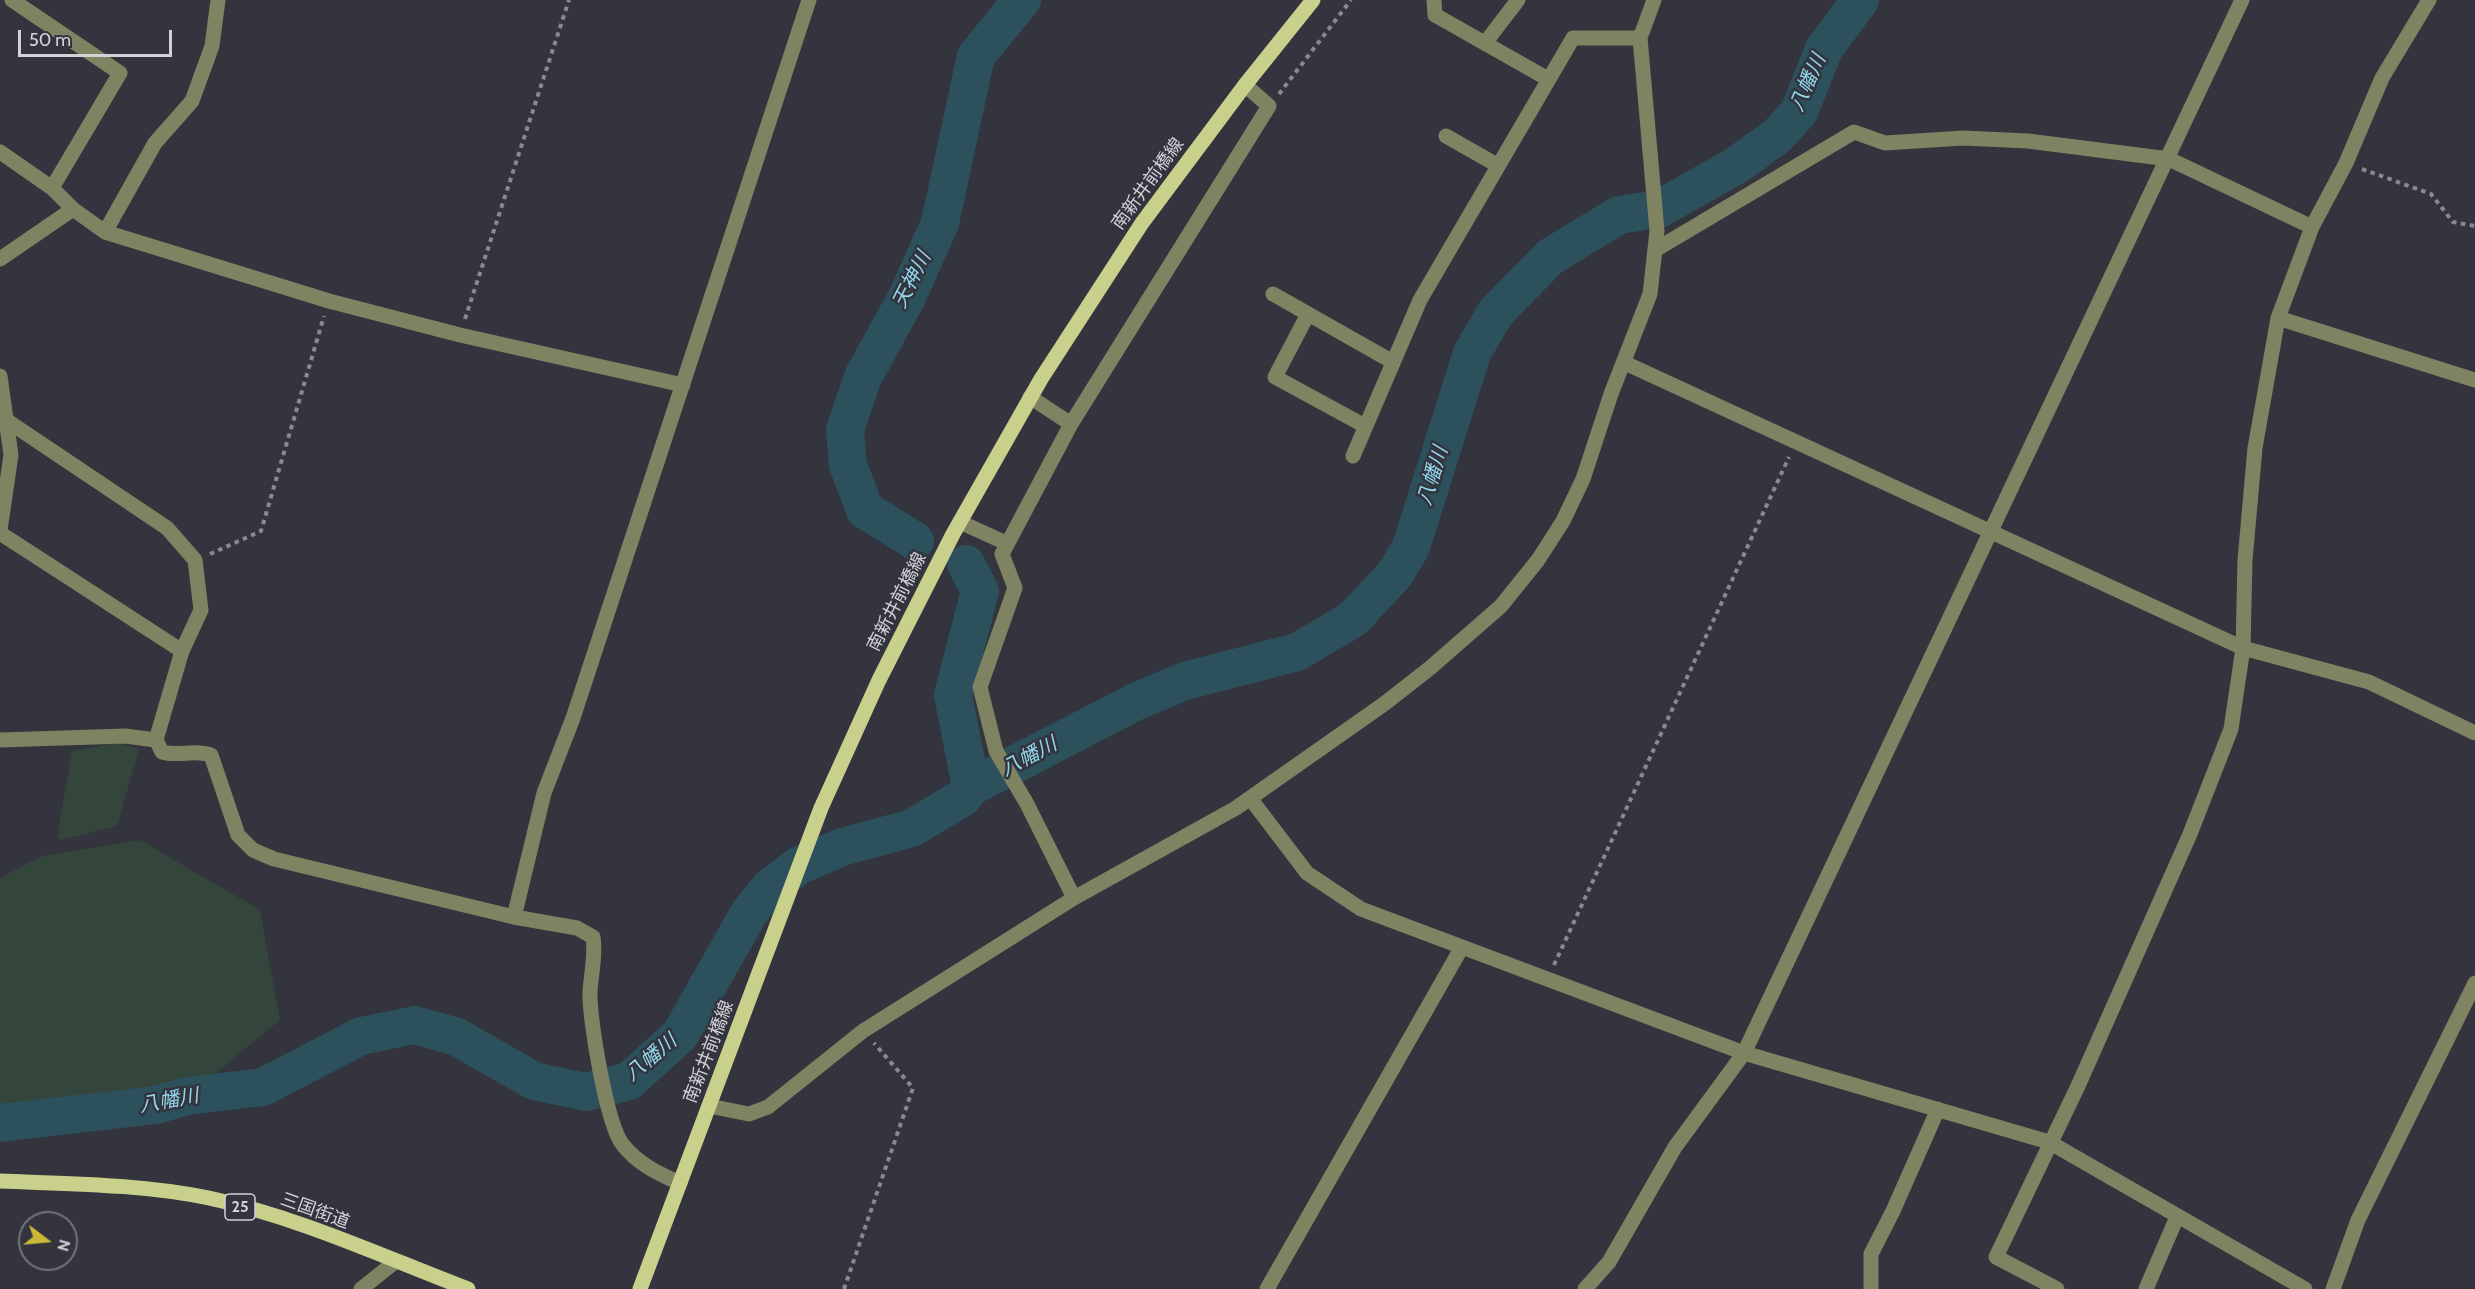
<!DOCTYPE html>
<html>
<head>
<meta charset="utf-8">
<style>
  body { margin:0 }
  #map { position:relative; width:2475px; height:1289px; overflow:hidden; background:#33343d; font-family:Cabin,sans-serif }
  canvas { display:block }
  .north { position:absolute; left:18px; top:1211px; width:60px; height:60px; box-sizing:border-box; background:#33343d; border:2px solid #73747b; border-radius:50%; rotate:106deg; font-size:16px; font-weight:700; line-height:24px; text-align:center; color:#d2d3d8 }
  .north::after { content:''; display:block; margin:auto; width:21px; height:27px; background:#cdb938; clip-path:polygon(50% 0,100% 100%,50% 72%,0 100%) }
  .scale { position:absolute; left:18px; top:30px; width:154px; height:27px; box-sizing:border-box; border:3px solid #d2d3d8; border-top:0; padding-left:8px; font-size:18px; line-height:21px; white-space:nowrap; color:#d2d3d8; -webkit-text-stroke:4px #33343d; paint-order:stroke }
</style>
</head>
<body>
<div id="map">
<canvas width="2475" height="1289"></canvas>
<div class="north">N</div>
<div class="scale">50 m</div>
</div>
<script>
const ctx = document.querySelector('canvas').getContext('2d');
ctx.lineJoin = 'round';
function fillPath(path, color) { ctx.fillStyle = color; ctx.fill(path, 'evenodd'); }
function stroke(path, color, width, dash) { ctx.strokeStyle = color; ctx.lineWidth = width; ctx.lineCap = dash ? 'butt' : 'round'; ctx.setLineDash(dash || []); ctx.stroke(path); }
function drawText(font, color, halo, rows, align = 'center') {
  ctx.font = font + ' Cabin,"Noto Sans JP",sans-serif'; ctx.lineWidth = 5; ctx.setLineDash([]); ctx.textBaseline = 'middle'; ctx.strokeStyle = halo; ctx.fillStyle = color; for (const [text, x, y, turn = 0] of rows) {
    ctx.save(); ctx.translate(x, y); ctx.rotate((+turn || 0) * Math.PI / 180); ctx.textAlign = isNaN(turn) ? turn : align; if (halo) ctx.strokeText(text, 0, 0); ctx.fillText(text, 0, 0); ctx.restore();
  }
}
fillPath(new Path2D(`
  M118 743 139 749 117 826 61 840 57 838 72 751Z
  M140 840 260 910 280 1020 204 1083 98 1104 0 1105V878L42 856Z`), '#34463c');
stroke(new Path2D(`
  M915 541 865 510 848 465 845 430 863 377 907 297 940 223 976 56 1022 0
  M966 564 980 591 953 695 971 787
  M0 1123 156 1105 187 1096 263 1087 361 1036 415 1025 457 1037 534 1081 586 1092 629 1081 680 1035 749 913 769 888 798 866 842 847 912 828 962 798 971 787 1135 702 1185 681 1297 652 1353 619 1395 574 1411 547 1472 353 1496 312 1550 257 1619 215 1659 209 1737 165 1777 136 1799 112 1824 49 1860 0`), '#2c515c', 38);
stroke(new Path2D(`
  M1279 94 1351 0
  M2362 169 2431 194 2453 222 2475 226
  M465 319 569 0
  M210 554 261 531 324 316
  M1554 965 1789 457
  M844 1289 913 1088 874 1043`), '#898a91', 4, [4.5, 4.5]);
stroke(new Path2D(`
  M12 0 120 73 52 188
  M1434 0 1435 15 1548 79
  M1485 43 1518 0
  M1446 136 1497 165
  M0 152 52 188 73 209 105 232 329 301 460 335 683 385
  M105 232 155 143 192 101 212 46 218 0
  M1655 250 1854 132 1885 143 1963 138 2028 141 2169 159 2312 227
  M0 259 73 209
  M1273 294 1393 362
  M1308 314 1275 377 1365 426
  M2278 318 2475 380
  M1625 363 2243 648 2369 682 2475 733
  M0 376 11 455 0 530
  M1030 397 1071 424
  M1353 456 1420 300 1573 38H1640
  M960 522 1006 543
  M0 533 182 651 201 610 195 560 167 528 6 420
  M0 740 125 736 156 740 162 752C179 757 194 749 211 755L238 835 253 850 274 859 514 917 577 928 593 937C596 956 591 973 590 992 589 1019 607 1126 623 1145 638 1164 659 1174 680 1183
  M156 740 182 651
  M1250 798 1307 873 1361 909 1744 1053 2049 1142 2305 1289
  M1074 898 1027 804 996 751 980 687 1015 588 1002 554 1071 424 1269 106 1245 85
  M514 917 544 793 573 718 809 0
  M709 1106 749 1114 768 1107 863 1031 1074 898 1236 808 1384 704 1430 668 1501 606 1538 560 1563 521 1583 479 1611 394 1650 294 1657 231 1640 38 1654 0
  M361 1289 396 1261
  M1267 1289 1462 947
  M1585 1289 1609 1262 1675 1147 1744 1053 2242 0
  M1871 1289V1254L1893 1211 1938 1109
  M2057 1289 1996 1257 2078 1086 2190 834 2231 729 2243 648 2245 560 2255 448 2278 318 2312 227 2346 163 2382 78 2429 0
  M2146 1289 2177 1217
  M2333 1289 2358 1220 2475 983`), '#7f8362', 15);
stroke(new Path2D(`
  M0 1181C70 1184 141 1184 209 1198 298 1217 384 1257 468 1289
  M640 1289 821 808 879 680 953 534 1041 379 1142 223 1245 85 1313 0`), '#c9d08b', 15);
for (const [x, y, w] of [
  [240,1207,30]
]) { const box = new Path2D(); box.roundRect(x - w / 2, y - 13, w, 26, 4.5); ctx.fillStyle = '#33343d'; ctx.fill(box); stroke(box, '#d2d3d8', 1.5); }
drawText('bold 16px', '#d2d3d8', null, [
  ["25",240,1207]
]);
drawText('18px', '#d2d3d8', '#33343d', [
  ["南新井前橋線",1148,184,-54],
  ["南新井前橋線",897,602,-63],
  ["南新井前橋線",709,1052,-69],
  ["三国街道",315,1211,20]
]);
drawText('italic 20px', '#91d7ec', '#33343d', [
  ["八幡川",1808,83,-66],
  ["天神川",912,280,-63],
  ["八幡川",1433,476,-73],
  ["八幡川",1029,757,-28],
  ["八幡川",651,1058,-40],
  ["八幡川",169,1101,-10]
]);
</script>
</body>
</html>
